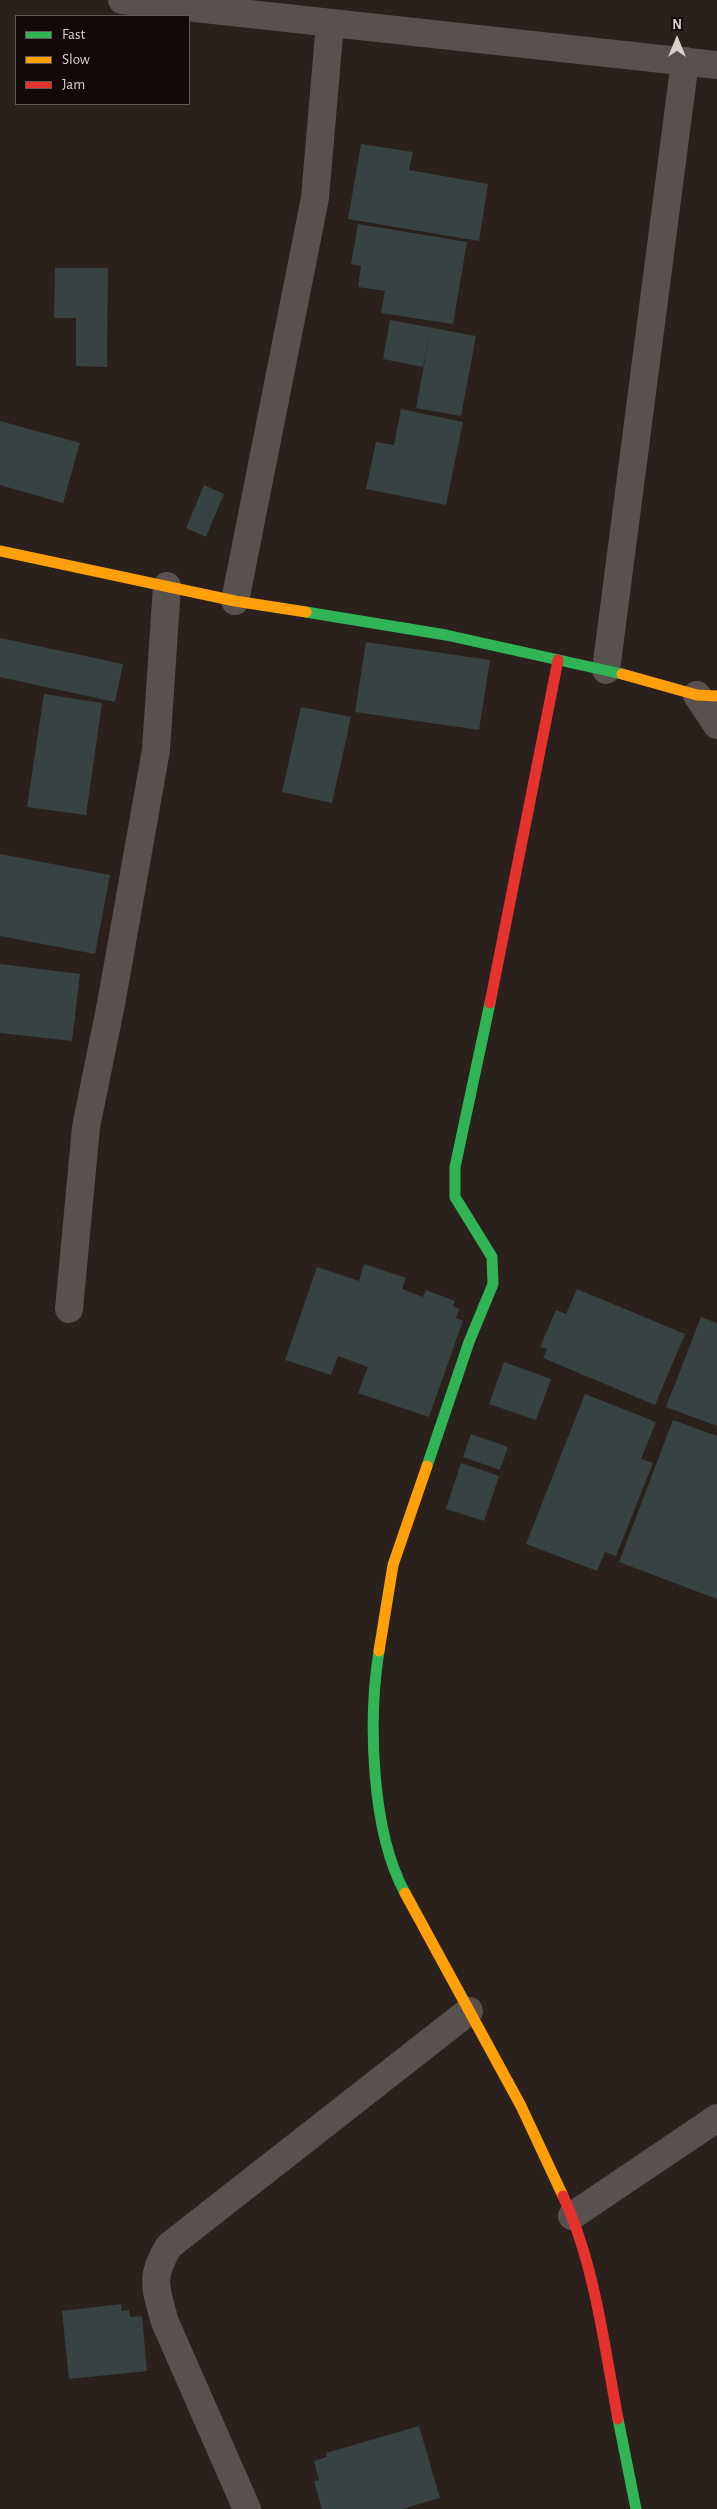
<!DOCTYPE html>
<html>
<head>
<meta charset="utf-8">
<style>
  body { margin:0 }
  #map { position:relative; width:717px; height:2509px; overflow:hidden; background:#2a211d; font-family:"Alegreya Sans",sans-serif }
  canvas { display:block }
  .legend { position:absolute; left:15px; top:15px; width:175px; height:90px; box-sizing:border-box; background:#120a08; border:1px solid #635956; margin:0; padding:6px 9px; list-style:none; font-size:15px; color:#dcd0cc }
  .legend li { display:flex; align-items:center; gap:10px; height:25px }
  .legend b { width:25px; border:1px solid #635956 }
  .north { position:absolute; left:652px; top:15px; width:50px; height:50px; -webkit-text-stroke:4px #120a08; paint-order:stroke; rotate:0deg; font-size:14px; font-weight:700; line-height:20px; text-align:center; color:#dcd0cc }
  .north::after { content:''; display:block; margin:auto; width:18px; height:22px; background:#dcd0cc; clip-path:polygon(50% 0,100% 100%,50% 72%,0 100%) }
</style>
</head>
<body>
<div id="map">
<canvas width="717" height="2509"></canvas>
<ul class="legend">
<li><b style="height:6px;background:#30b455"></b>Fast</li>
<li><b style="height:6px;background:#ff9f0a"></b>Slow</li>
<li><b style="height:6px;background:#e5322d"></b>Jam</li>
</ul>
<div class="north">N</div>
</div>
<script>
const ctx = document.querySelector('canvas').getContext('2d');
ctx.lineJoin = 'round';
function fillPath(path, color) { ctx.fillStyle = color; ctx.fill(path, 'evenodd'); }
function stroke(path, color, width, dash) { ctx.strokeStyle = color; ctx.lineWidth = width; ctx.lineCap = dash ? 'butt' : 'round'; ctx.setLineDash(dash || []); ctx.stroke(path); }
fillPath(new Path2D(`
  M361 144 413 152 409 170 488 184 479 241 348 219Z
  M358 224 467 242 453 324 381 313 385 291 358 287 361 266 351 264Z
  M55 268H108L107 367 76 366V318H54Z
  M390 320 476 336 461 416 416 408 430 333 423 367 383 359Z
  M401 409 463 422 446 505 366 489 376 442 394 445Z
  M0 421 80 443 63 503 0 485Z
  M204 485 224 494 206 537 186 528Z
  M0 638 123 664 115 702 0 677Z
  M366 642 490 660 479 730 355 712Z
  M44 694 102 703 86 815 27 807Z
  M301 707 351 717 332 803 282 792Z
  M0 854 110 875 95 954 0 936Z
  M0 964 80 974 72 1041 0 1033Z
  M364 1264 406 1278 402 1289 423 1297 426 1290 455 1301 453 1306 459 1309 456 1318 463 1321 429 1417 358 1393 368 1367 338 1356 331 1375 285 1360 317 1267 359 1281Z
  M577 1289 685 1334 655 1405 543 1358 547 1349 540 1347 556 1310 566 1314Z
  M701 1317 717 1323V1426L666 1407Z
  M504 1362 551 1379 536 1420 489 1404Z
  M585 1394 656 1422 641 1459 653 1463 616 1556 605 1552 597 1571 526 1544Z
  M673 1420 717 1436V1599L619 1562Z
  M471 1434 508 1447 500 1470 463 1457Z
  M461 1463 499 1476 484 1521 446 1509Z
  M121 2304 122 2311 129 2310 130 2317 142 2316 147 2371 69 2379 62 2311Z
  M419 2426 440 2498 402 2509H322L314 2481 319 2480 314 2461 327 2457 326 2453Z`), '#384242');
stroke(new Path2D(`
  M122 0 717 65
  M235 601 315 198 330 23
  M606 670 685 61
  M697 695 717 725
  M69 1309 86 1127 111 1004 156 750 167 586
  M572 2216 717 2118
  M247 2509 165 2322C156 2289 149 2278 169 2246L469 2011`), '#58514f', 28);
stroke(new Path2D(`
  M306 612 446 635 622 674
  M427 1466 469 1342 493 1284 492 1257 455 1197V1167L490 1003
  M379 1651C368 1720 371 1831 405 1893
  M618 2419 636 2509`), '#30b455', 11);
stroke(new Path2D(`
  M0 551 235 601 306 612
  M622 674 697 695 717 696
  M379 1651 393 1565 427 1466
  M405 1893 521 2106 563 2196`), '#ff9f0a', 11);
stroke(new Path2D(`
  M490 1003 558 660
  M563 2196C595 2265 604 2345 618 2419`), '#e5322d', 11);
</script>
</body>
</html>
